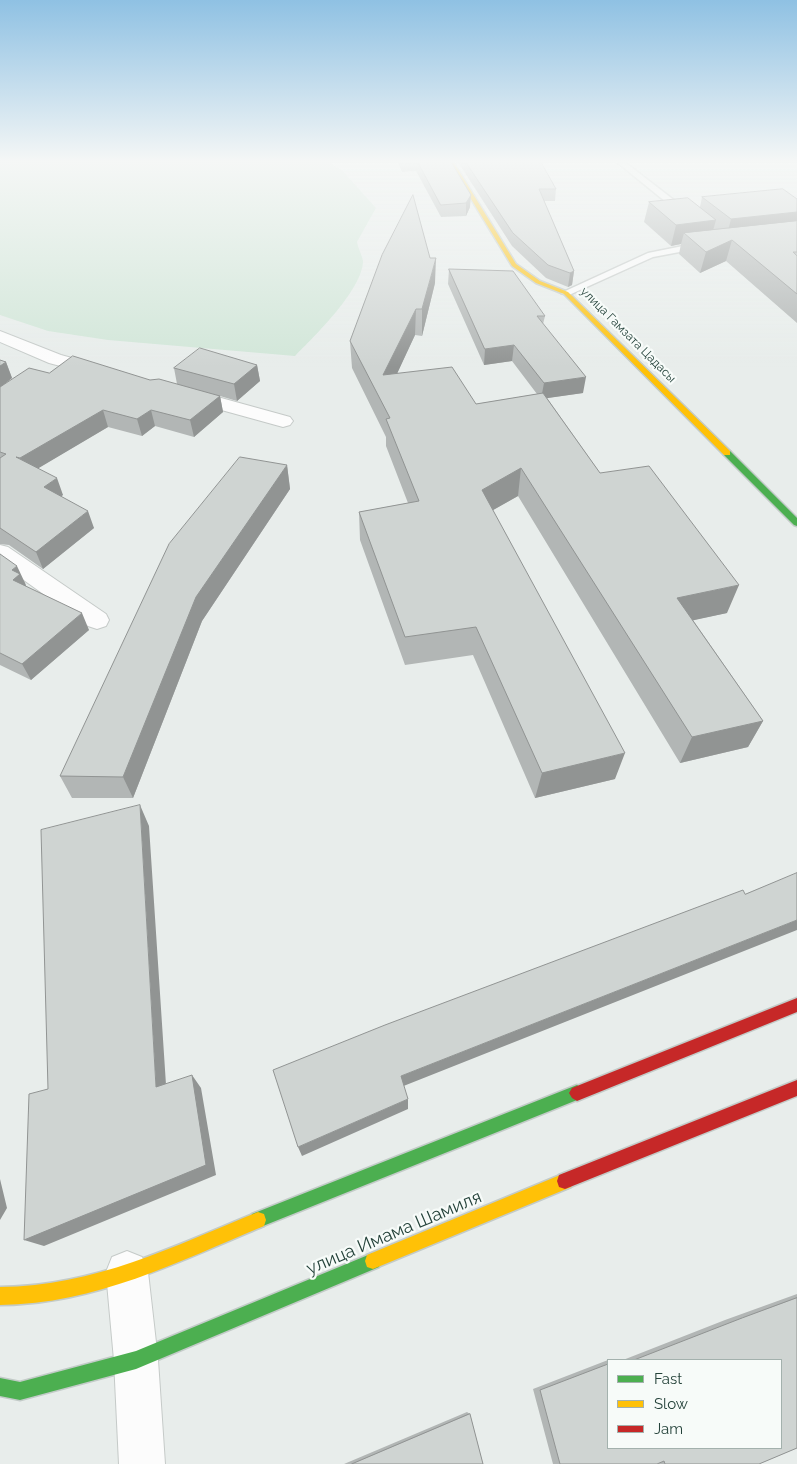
<!DOCTYPE html>
<html>
<head>
<meta charset="utf-8">
<style>
  body { margin:0 }
  #map { position:relative; width:797px; height:1464px; overflow:hidden; background:#e8edeb; font-family:Raleway,sans-serif }
  canvas { display:block }
  .legend { position:absolute; left:607px; top:1359px; width:175px; height:90px; box-sizing:border-box; background:#f7fbf9; border:1px solid #a3b1ad; margin:0; padding:6px 9px; list-style:none; font-size:15px; color:#24423a }
  .legend li { display:flex; align-items:center; gap:10px; height:25px }
  .legend b { width:25px; border:1px solid #a3b1ad }
</style>
</head>
<body>
<div id="map">
<canvas width="797" height="1464"></canvas>
<ul class="legend">
<li><b style="height:6px;background:#4caf50"></b>Fast</li>
<li><b style="height:6px;background:#ffc107"></b>Slow</li>
<li><b style="height:6px;background:#c62828"></b>Jam</li>
</ul>
</div>
<script>
const ctx = document.querySelector('canvas').getContext('2d');
ctx.lineJoin = 'round';
function fillPath(path, color) { ctx.fillStyle = color; ctx.fill(path, 'evenodd'); }
function stroke(path, color, width, dash) { ctx.strokeStyle = color; ctx.lineWidth = width; ctx.lineCap = dash ? 'butt' : 'round'; ctx.setLineDash(dash || []); ctx.stroke(path); }
function drawText(font, color, halo, rows, align = 'center') {
  ctx.font = font + ' Raleway,sans-serif'; ctx.lineWidth = 4.5; ctx.setLineDash([]); ctx.textBaseline = 'middle'; ctx.strokeStyle = halo; ctx.fillStyle = color; for (const [text, x, y, turn = 0] of rows) {
    ctx.save(); ctx.translate(x, y); ctx.rotate((+turn || 0) * Math.PI / 180); ctx.textAlign = isNaN(turn) ? turn : align; if (halo) ctx.strokeText(text, 0, 0); ctx.fillText(text, 0, 0); ctx.restore();
  }
}
fillPath(new Path2D(`
  M0 163H329L342 170 376 208 357 242C358 248 362 255 363 261 363 289 314 337 295 356L108 340 48 331 0 315Z`), '#d1e6d8');
const lane = new Path2D(`
  M618 163H626L688 211V215H682Z
  M703 242 706 243V247L653 257 569 295 561 293 648 253Z`);
const street = new Path2D(`
  M0 331 61 355 108 368 111 372 108 376 102 377 49 363 0 342Z
  M185 388 290 417 293 421 290 425 283 427 178 398 176 394 178 390Z
  M0 545 8 547 106 614 109 620 106 626 97 629 88 626 0 563Z
  M127 1251 142 1257 148 1272 158 1360 165 1464H119L114 1360 106 1272 112 1257Z`);
const fast = new Path2D(`
  M724 451H730L797 518V526L794 525 724 455Z
  M577 1085 582 1088 585 1093 582 1098 258 1228 252 1226 250 1220 252 1214Z
  M373 1253 379 1255 381 1261 379 1267 136 1369 20 1400 0 1396V1378L20 1382 136 1351Z`);
const slow = new Path2D(`
  M449 163H454L516 264 540 281 568 292 730 451V455H724L564 294 536 283 512 266Z
  M565 1173 571 1175 573 1181 571 1187 373 1269 367 1267 365 1261 367 1255Z
  M258 1212 264 1214 266 1220 264 1226C177 1262 96 1304 0 1305V1287C95 1286 172 1247 258 1212Z`);
const jam = new Path2D(`
  M797 998V1012L577 1101 572 1098 569 1093 572 1088Z
  M797 1080V1096L565 1189 559 1187 557 1181 559 1175Z`);
stroke(lane, '#c5cac8', 3);
stroke(street, '#c5cac8', 2);
stroke(fast, '#c3cbc8', 3);
stroke(slow, '#c3cbc8', 3);
stroke(jam, '#c3cbc8', 3);
fillPath(lane, '#fcfcfc');
fillPath(street, '#fcfcfc');
fillPath(fast, '#4caf50');
fillPath(slow, '#ffc107');
fillPath(jam, '#c62828');
fillPath(new Path2D(`
  M398 162H451L470 207 466 216 441 217 416 171 402 172Z
  M458 162H541L556 189 555 201H544L574 271 572 285 568 287 546 278 512 246Z
  M702 197 797 199V323L726 261 700 273 679 254 681 244 671 246 644 222 649 202 700 207Z
  M449 269 545 316 543 324 583 393 547 398 600 473 727 613 693 620 763 721 748 747 680 763 518 496 493 510 615 779 535 798 473 655 405 665 360 540 359 512 408 503 386 446V437L352 368 350 341 435 283 422 336 415 335 397 373 476 404 537 394 512 361 484 365 448 284Z
  M0 360 6 362 12 378 0 387 49 373 150 380 177 384 174 368 257 365 260 381 237 401 220 396 223 412 194 437 155 426 142 436 108 427 38 468 63 495 61 496 94 528 43 569 9 545 0 544Z
  M287 465 290 489 202 621 133 798H72L60 776Z
  M0 554 25 583 26 586 89 630 31 680 0 665Z
  M797 1294V1448L759 1464H553L533 1389 608 1360H619H608V1448L781 1360H623L725 1320Z
  M467 1412 470 1414 483 1464H344Z`), '#b2b6b5');
fillPath(new Path2D(`
  M471 195 470 207 466 216V203Z
  M797 212V231L726 239 731 219Z
  M716 220 710 241 684 233 681 244 671 246 676 225Z
  M732 240 726 261 700 273 706 252Z
  M436 258 435 283 422 336V309Z
  M574 271 572 285 568 287 570 273Z
  M416 309 415 335 384 402 383 375Z
  M514 345 512 361 484 365 485 349Z
  M6 362 12 378 0 388V366Z
  M257 365 260 381 237 401 234 384Z
  M586 377 583 393 541 399 544 383Z
  M220 396 223 412 194 437 190 420Z
  M103 410 108 427 27 475 20 458Z
  M151 410 155 426 142 436 137 419Z
  M287 465 290 489 202 621 133 798 123 777 196 597Z
  M521 468 518 496 479 518 482 490Z
  M57 478 63 495 50 504 44 487Z
  M88 511 94 528 43 569 36 552Z
  M17 566 25 583 28 591 13 580 12 570Z
  M739 585 727 613 667 626 677 598Z
  M82 613 89 630 31 680 22 664Z
  M763 721 748 747 680 763 692 737Z
  M625 753 615 779 535 798 542 773Z
  M140 805 149 826 167 1100 156 1087Z
  M797 920V930L401 1087V1076Z
  M192 1075 201 1088 216 1175 44 1246 24 1240Z
  M408 1099V1109L302 1156 298 1147Z
  M0 1179 7 1208 0 1220Z`), '#919493');
const building = new Path2D(`
  M418 162H451L471 195 466 203 441 205Z
  M466 162H541L556 189H539L574 271 570 273 548 265 513 233Z
  M783 189 797 199V212L731 219 702 197Z
  M413 195 430 258H436L422 309H416L383 375 452 367 476 404 543 393 600 473 649 466 739 585 677 598 763 721 692 737 521 468 482 490 625 753 542 773 476 627 405 637 359 512 419 501 386 419 390 418 350 341 382 255Z
  M688 198 716 220 676 225 649 202Z
  M797 221V252H793L797 256V294L732 240 706 252 684 233Z
  M449 269 513 271 545 316H537L586 377 544 383 514 345 485 349Z
  M200 348 257 365 234 384 174 368Z
  M73 356 150 380 159 379 220 396 190 420 151 410 137 419 103 410 20 458 16 457 57 478 44 487 88 511 36 552 0 528V458L6 454 0 452V387L29 368 49 373Z
  M0 360 6 362 0 366Z
  M240 457 287 465 196 597 123 777 60 776 169 544Z
  M0 554 17 566 12 570 20 574 13 580 82 613 22 664 0 653Z
  M140 805 156 1087 192 1075 206 1165 24 1240 29 1094 48 1089 41 830Z
  M797 873V920L401 1076 408 1099 298 1147 273 1070 385 1025 743 890 745 894Z
  M797 1298V1448L759 1464H665L664 1461 657 1464H560L540 1390 608 1364V1448H781V1360H634L742 1318Z
  M470 1414 483 1464H352Z`);
fillPath(building, '#cfd4d2');
stroke(building, '#919493', 1);
const sky = ctx.createLinearGradient(0, 0, 0, 367);
sky.addColorStop(0, '#8fc1e3');
sky.addColorStop(0.44, '#f5f7f6');
sky.addColorStop(1, '#f5f7f600');
ctx.fillStyle = sky;
ctx.fillRect(0, 0, 797, 367);
drawText('12px', '#24423a', '#f7fbf9', [
  ["улица Гамзата Цадасы",628,335,45]
]);
drawText('18px', '#24423a', '#f7fbf9', [
  ["улица Имама Шамиля",394,1233,-23]
]);
</script>
</body>
</html>
